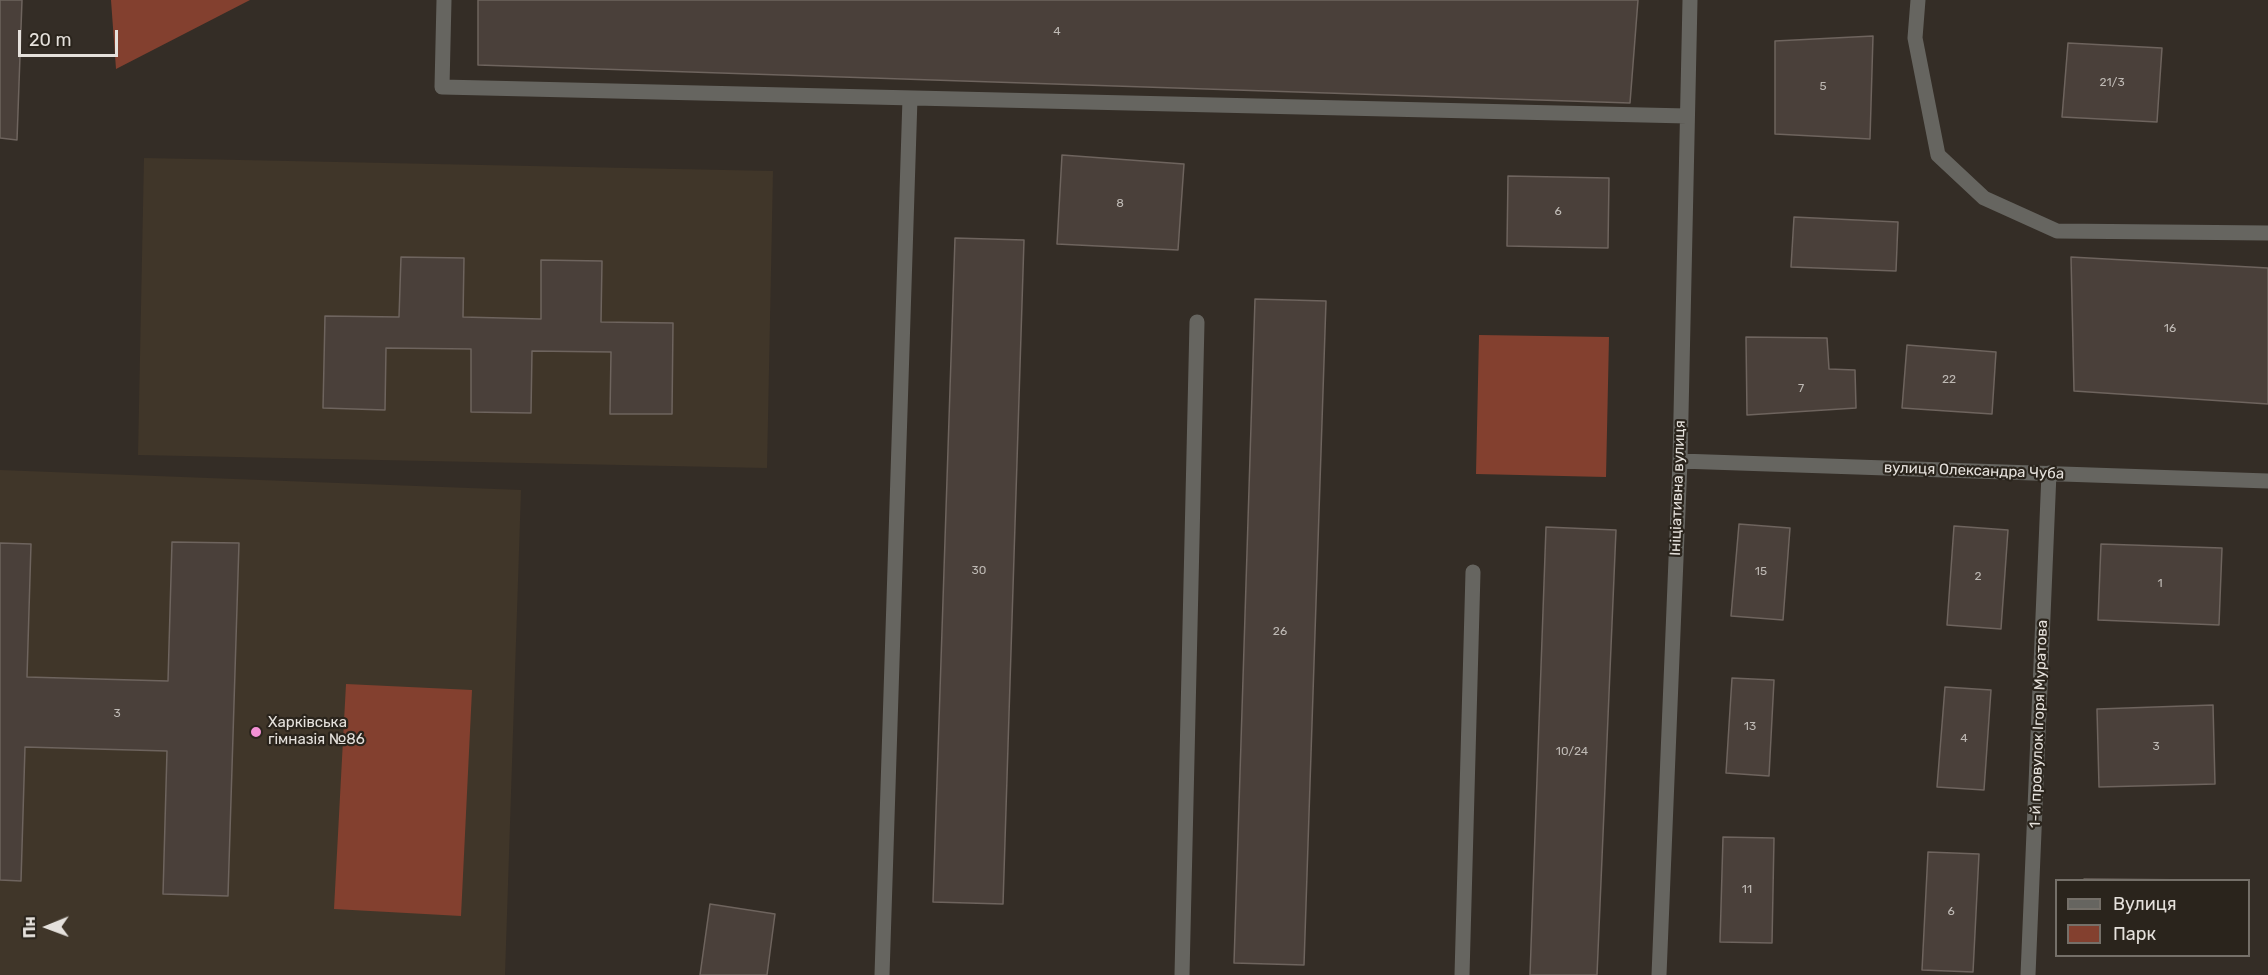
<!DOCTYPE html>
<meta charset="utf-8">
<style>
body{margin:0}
#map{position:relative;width:2268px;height:975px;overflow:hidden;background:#342d26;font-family:Rubik,sans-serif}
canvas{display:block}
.legend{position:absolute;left:2055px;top:879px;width:195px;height:78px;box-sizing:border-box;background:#2a241c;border:2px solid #757069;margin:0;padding:8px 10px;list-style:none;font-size:18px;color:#e5e1dc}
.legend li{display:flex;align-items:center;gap:12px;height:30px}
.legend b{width:30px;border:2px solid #757069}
.north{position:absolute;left:18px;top:897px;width:60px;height:60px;-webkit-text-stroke:4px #2a241c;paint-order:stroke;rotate:269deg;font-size:16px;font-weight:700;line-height:24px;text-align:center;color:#e5e1dc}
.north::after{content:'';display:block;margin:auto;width:21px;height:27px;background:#e5e1dc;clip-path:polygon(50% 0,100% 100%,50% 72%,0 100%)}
.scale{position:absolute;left:18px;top:30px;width:100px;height:27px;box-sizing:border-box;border:3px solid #e5e1dc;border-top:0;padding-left:8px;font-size:18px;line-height:21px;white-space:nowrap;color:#e5e1dc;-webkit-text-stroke:4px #2a241c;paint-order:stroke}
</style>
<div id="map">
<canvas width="2268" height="975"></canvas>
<ul class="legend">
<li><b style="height:8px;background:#666560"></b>Вулиця</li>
<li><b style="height:16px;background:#83402f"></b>Парк</li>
</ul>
<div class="north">Пн</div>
<div class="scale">20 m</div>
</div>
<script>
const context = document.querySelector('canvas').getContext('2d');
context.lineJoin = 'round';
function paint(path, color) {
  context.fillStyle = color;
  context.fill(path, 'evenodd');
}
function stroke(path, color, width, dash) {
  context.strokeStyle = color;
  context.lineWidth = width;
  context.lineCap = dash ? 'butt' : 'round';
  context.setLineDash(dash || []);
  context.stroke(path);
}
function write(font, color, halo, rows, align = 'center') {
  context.font = font + ' Rubik,sans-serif';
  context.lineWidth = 4.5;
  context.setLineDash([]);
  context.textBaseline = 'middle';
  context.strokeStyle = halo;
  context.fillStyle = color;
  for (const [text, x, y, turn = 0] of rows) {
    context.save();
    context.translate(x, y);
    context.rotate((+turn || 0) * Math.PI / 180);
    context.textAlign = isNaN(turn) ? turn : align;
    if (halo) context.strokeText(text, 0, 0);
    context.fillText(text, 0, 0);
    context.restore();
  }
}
paint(new Path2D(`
 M144,158L773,171L767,468L138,455Z
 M0,470L521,490L505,975H0Z`), '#403629');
paint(new Path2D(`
 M111,0H250L116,69Z
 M1479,335L1609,337L1606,477L1476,474Z
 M346,684L472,690L461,916L334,909Z`), '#83402f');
const building = new Path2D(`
 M0,0H22L17,140L0,138Z
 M478,0H1638L1630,103L478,65Z
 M1873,36L1870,139L1775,134V41Z
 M2068,43L2162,48L2157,122L2062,117Z
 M1062,155L1184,164L1178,250L1057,244Z
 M1508,176L1609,178L1608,248L1507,246Z
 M1794,217L1898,222L1896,271L1791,267Z
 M955,238L1024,240L1003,904L933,902Z
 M401,257L464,258L463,317L541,319V260L602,261L601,322L673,323L672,414H610L611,352L532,351L531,413L471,412V349L386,348L385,410L323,408L325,316L399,317Z
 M2071,257L2268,268V404L2074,391Z
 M1255,299L1326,301L1304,965L1234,963Z
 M1746,337L1827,338L1829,369L1855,370L1856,408L1747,415Z
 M1907,345L1996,352L1992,414L1902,408Z
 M1739,524L1790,528L1783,620L1731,616Z
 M1954,526L2008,530L2001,629L1947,625Z
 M1546,527L1616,530L1597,975H1530Z
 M172,542L239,543L228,896L163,894L167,751L25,747L21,881L0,880V543L31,544L27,677L168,681Z
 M2101,544L2222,548L2219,625L2098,620Z
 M1732,678L1774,680L1769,776L1726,773Z
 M1945,687L1991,690L1984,790L1937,787Z
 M2213,705L2215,784L2099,787L2097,709Z
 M1723,837L1774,838L1772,943L1720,942Z
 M1928,852L1979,854L1973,972L1922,970Z
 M2084,879L2201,880H2084Z
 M710,904L775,914L767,975H700Z`);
paint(building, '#4a403a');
stroke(building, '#6e645e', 1.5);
stroke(new Path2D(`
 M444,0L442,87L1687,116
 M1918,0L1915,38L1938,155L1984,198L2057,231L2268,233
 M1680,461L2268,481
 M882,975L910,98
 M1182,975L1197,322
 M1462,975L1473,572
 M1659,975L1680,461L1690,0
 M2028,975L2049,473`), '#666560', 15);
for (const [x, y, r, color] of [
 [256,732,6,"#f391d5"]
]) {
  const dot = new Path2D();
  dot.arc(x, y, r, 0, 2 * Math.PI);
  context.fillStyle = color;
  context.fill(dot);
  stroke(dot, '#2a241c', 2);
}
write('12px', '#beb9b4', null, [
 ["4",1057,32],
 ["21/3",2112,83],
 ["5",1823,87],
 ["8",1120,204],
 ["6",1558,212],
 ["16",2170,329],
 ["22",1949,380],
 ["7",1801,389],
 ["30",979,571],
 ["15",1761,572],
 ["2",1978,577],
 ["1",2160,584],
 ["26",1280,632],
 ["3",117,714],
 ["13",1750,727],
 ["4",1964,739],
 ["3",2156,747],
 ["10/24",1572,752],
 ["11",1747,890],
 ["6",1951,912]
]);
write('15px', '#e5e1dc', '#2a241c', [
 ["вулиця Олександра Чуба",1974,471,2],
 ["Ініціативна вулиця",1678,488,-88],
 ["1-й провулок Ігоря Муратова",2039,724,-88]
]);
write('15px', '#e5e1dc', '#2a241c', [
 ["Харківська",268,723],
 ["гімназія №86",268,740]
], 'left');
</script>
